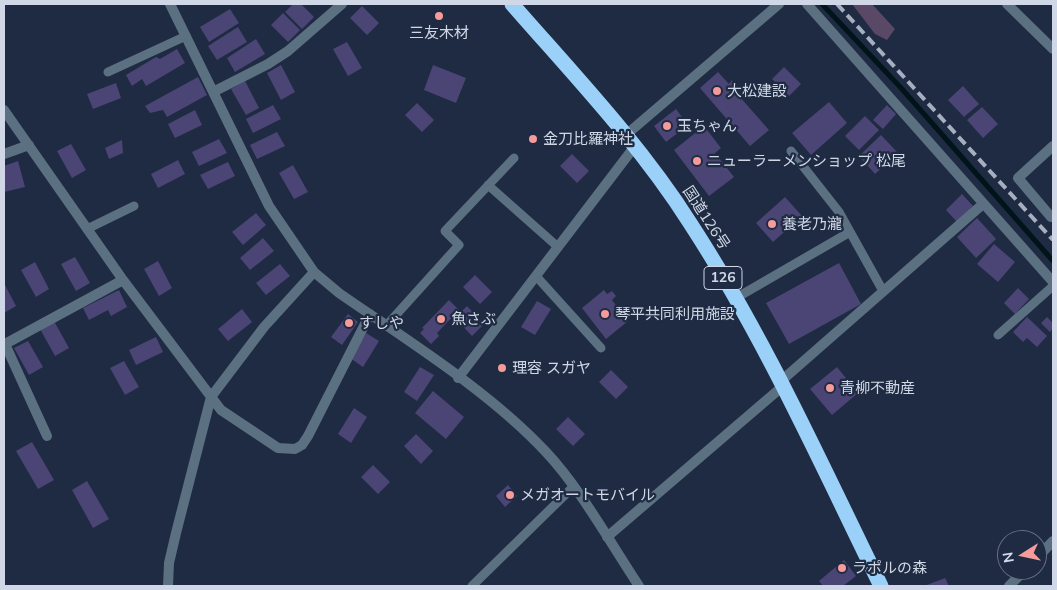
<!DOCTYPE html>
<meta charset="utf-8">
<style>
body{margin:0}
#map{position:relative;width:1057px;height:590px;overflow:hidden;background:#1f2b42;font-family:Mulish,sans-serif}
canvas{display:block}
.frame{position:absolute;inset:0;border:5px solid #d0d8e7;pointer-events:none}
.north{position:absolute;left:997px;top:530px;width:50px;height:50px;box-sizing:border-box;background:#1f2b42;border:1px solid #667084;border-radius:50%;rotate:260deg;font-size:14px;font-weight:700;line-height:20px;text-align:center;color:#d0d8e7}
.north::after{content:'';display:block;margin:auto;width:18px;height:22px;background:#f59b9c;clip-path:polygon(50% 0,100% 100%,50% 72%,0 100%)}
</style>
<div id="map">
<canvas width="1057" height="590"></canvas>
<div class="frame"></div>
<div class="north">N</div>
</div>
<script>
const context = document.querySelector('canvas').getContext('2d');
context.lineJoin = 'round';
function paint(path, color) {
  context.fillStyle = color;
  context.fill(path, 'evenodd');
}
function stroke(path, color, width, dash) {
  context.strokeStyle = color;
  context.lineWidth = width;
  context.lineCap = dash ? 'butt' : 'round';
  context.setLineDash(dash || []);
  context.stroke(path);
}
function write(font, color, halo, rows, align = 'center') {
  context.font = font + ' Mulish,"Noto Sans JP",sans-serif';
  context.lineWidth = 4.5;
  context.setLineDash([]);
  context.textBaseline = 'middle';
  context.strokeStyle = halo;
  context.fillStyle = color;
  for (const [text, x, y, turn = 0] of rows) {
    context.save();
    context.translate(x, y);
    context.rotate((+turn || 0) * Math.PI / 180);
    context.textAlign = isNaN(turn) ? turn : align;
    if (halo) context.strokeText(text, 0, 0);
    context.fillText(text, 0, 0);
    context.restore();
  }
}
paint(new Path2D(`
 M852,4H872L895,29L887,40L875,34Z`), '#594866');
stroke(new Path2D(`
 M822,4L902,89L1053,261`), '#00141a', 5);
paint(new Path2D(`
 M293,4H301L314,17L302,29L285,12Z
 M362,6L379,23L367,35L350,18Z
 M230,9L239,23L209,42L200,27Z
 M283,13L300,30L288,42L271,25Z
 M238,27L247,42L217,60L208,46Z
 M256,39L265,54L235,72L227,58Z
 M347,42L362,68L348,76L333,49Z
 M177,49L185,63L146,86L142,79L132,86L126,75L156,57L160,59Z
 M281,65L295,92L281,100L267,73Z
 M433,65L466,78L456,103L424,90Z
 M784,67L801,84L789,96L772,79Z
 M718,72L729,84L732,80L736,85L732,88L769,130L750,146L700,88Z
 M198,77L207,95L167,117L163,110L150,113L145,106Z
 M245,81L259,108L246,115L231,89Z
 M116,83L121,98L93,109L87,94Z
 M963,86L979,104L964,117L948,100Z
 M829,102L847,123L811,155L792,133Z
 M417,103L434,120L422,132L405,115Z
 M273,105L281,119L253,133L246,119Z
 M887,105L896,114L883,129L873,120Z
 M982,107L998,124L983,138L967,120Z
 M676,109L688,125L666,142L654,126Z
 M195,110L202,125L175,138L168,124Z
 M865,116L879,130L859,150L845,136Z
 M704,126L721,148L715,153L734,177L709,196L674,150Z
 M277,132L285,146L257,159L250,145Z
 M881,135L898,153L875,174L859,156Z
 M219,139L227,153L199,166L192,152Z
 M122,140L123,153L109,159L105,148Z
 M71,144L86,170L72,178L57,151Z
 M572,154L589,171L577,183L560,166Z
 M178,160L185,174L158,188L151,174Z
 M18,161L25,187L4,192V166Z
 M228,162L235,176L208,189L200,175Z
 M293,165L308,192L294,199L279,173Z
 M962,194L973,206L957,222L946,210Z
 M785,197L802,216L773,242L756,223Z
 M256,213L266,225L243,245L232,232Z
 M977,218L996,239L976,258L957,237Z
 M263,238L274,251L250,270L240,258Z
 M994,244L1015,262L998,282L977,264Z
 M75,257L90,283L76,291L61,264Z
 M158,261L172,288L159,296L144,269Z
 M35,262L49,289L36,297L21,270Z
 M839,263L861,304L789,344L766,303Z
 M280,264L290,276L266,295L256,283Z
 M475,275L492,292L480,304L463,287Z
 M4,283L16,306L4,313Z
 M1018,288L1029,299L1015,314L1004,303Z
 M119,290L127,307L111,316L108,310L89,320L83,308Z
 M604,290L607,294L612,291L616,296L612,300L628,321L606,339L582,308Z
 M449,300L459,310L437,333L439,336L431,344L420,333L424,329L422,328Z
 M537,301L551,309L535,335L521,327Z
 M467,306L484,324L472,336L455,318Z
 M242,309L252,322L228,341L218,329Z
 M348,314L358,322L342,345L331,337Z
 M1027,317L1047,336L1037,347L1027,338L1023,342L1013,332Z
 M1047,317L1053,323V328L1050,332L1041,323Z
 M54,321L69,348L55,356L40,329Z
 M366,333L379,341L363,367L350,358Z
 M156,337L163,352L136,365L129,350Z
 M28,341L43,367L29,375L14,348Z
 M124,361L139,387L125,395L110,368Z
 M420,367L434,375L417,401L404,392Z
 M837,367L858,393L832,415L810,389Z
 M611,370L628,387L616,399L599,382Z
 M433,391L464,417L446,439L415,413Z
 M354,408L367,417L351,443L338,434Z
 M568,417L585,434L573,446L556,429Z
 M416,434L433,451L421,464L404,446Z
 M32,442L54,480L38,489L16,451Z
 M373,465L390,482L378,494L361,477Z
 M87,481L109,519L93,528L72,490Z
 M508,485L517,496L505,507L496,496Z
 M844,560L856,576L843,586H823L819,581Z
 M945,578L949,586H924Z`), '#4a4575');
stroke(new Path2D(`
 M108,72L186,36
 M791,151L839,212L883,291
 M488,185L558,247
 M87,229L134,206
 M536,276L601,348
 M736,298L850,232
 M386,326L459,245L445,231L514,158
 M998,335L1053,286
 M472,586L573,487`), '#5b7080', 9);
stroke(new Path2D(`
 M170,4L269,206L314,272L339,293C408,341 489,391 546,452C580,488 611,544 639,586
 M807,4L1053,282
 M1007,4L1053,49
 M215,91L268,64L288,51L342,4
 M4,110L123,280L221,410L278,448L295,449L302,445L308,436L370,314
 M627,134L779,4
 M4,154L29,145
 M1051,217L1018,178L1053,146
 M458,378L635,146
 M781,381L983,204
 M47,436L5,344L123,280
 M607,537L783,386
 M1037,558L1053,541
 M168,586L169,563L176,533L211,397L264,327L314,272
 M1009,586L1025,570`), '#5b7080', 10);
stroke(new Path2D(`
 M512,4C574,75 639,143 690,223C765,338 821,464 881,586`), '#9bd1f8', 15);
stroke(new Path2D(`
 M837,4L1053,240`), '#a6afc0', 4, [10, 5]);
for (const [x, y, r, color] of [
 [439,16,5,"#f59b9c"],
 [717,91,5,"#f59b9c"],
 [667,126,5,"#f59b9c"],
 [533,139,5,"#f59b9c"],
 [697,161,5,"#f59b9c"],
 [772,224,5,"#f59b9c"],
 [605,314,5,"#f59b9c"],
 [441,319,5,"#f59b9c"],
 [349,323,5,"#f59b9c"],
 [502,368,5,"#f59b9c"],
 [830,388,5,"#f59b9c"],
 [510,495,5,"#f59b9c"],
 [842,568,5,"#f59b9c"]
]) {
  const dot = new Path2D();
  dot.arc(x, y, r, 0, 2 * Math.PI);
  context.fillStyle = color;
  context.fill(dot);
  stroke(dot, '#1f2b42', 2);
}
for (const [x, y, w] of [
 [723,278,38]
]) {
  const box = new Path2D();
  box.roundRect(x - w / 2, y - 11.5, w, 23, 4);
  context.fillStyle = '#1f2b42';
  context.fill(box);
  stroke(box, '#d0d8e7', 1);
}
write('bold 14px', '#d0d8e7', null, [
 ["126",723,278]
]);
write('15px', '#d0d8e7', '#1f2b42', [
 ["三友木材",439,33,"center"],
 ["大松建設",727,91],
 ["玉ちゃん",677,126],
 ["金刀比羅神社",543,139],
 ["ニューラーメンショップ 松尾",707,161],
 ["養老乃瀧",782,224],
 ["琴平共同利用施設",615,314],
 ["魚さぶ",451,319],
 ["すしや",359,323],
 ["理容 スガヤ",512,368],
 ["青柳不動産",840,388],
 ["メガオートモバイル",520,495],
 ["ラポルの森",852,568]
], 'left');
write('15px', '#d0d8e7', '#1f2b42', [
 ["国道126号",706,218,57]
]);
</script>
